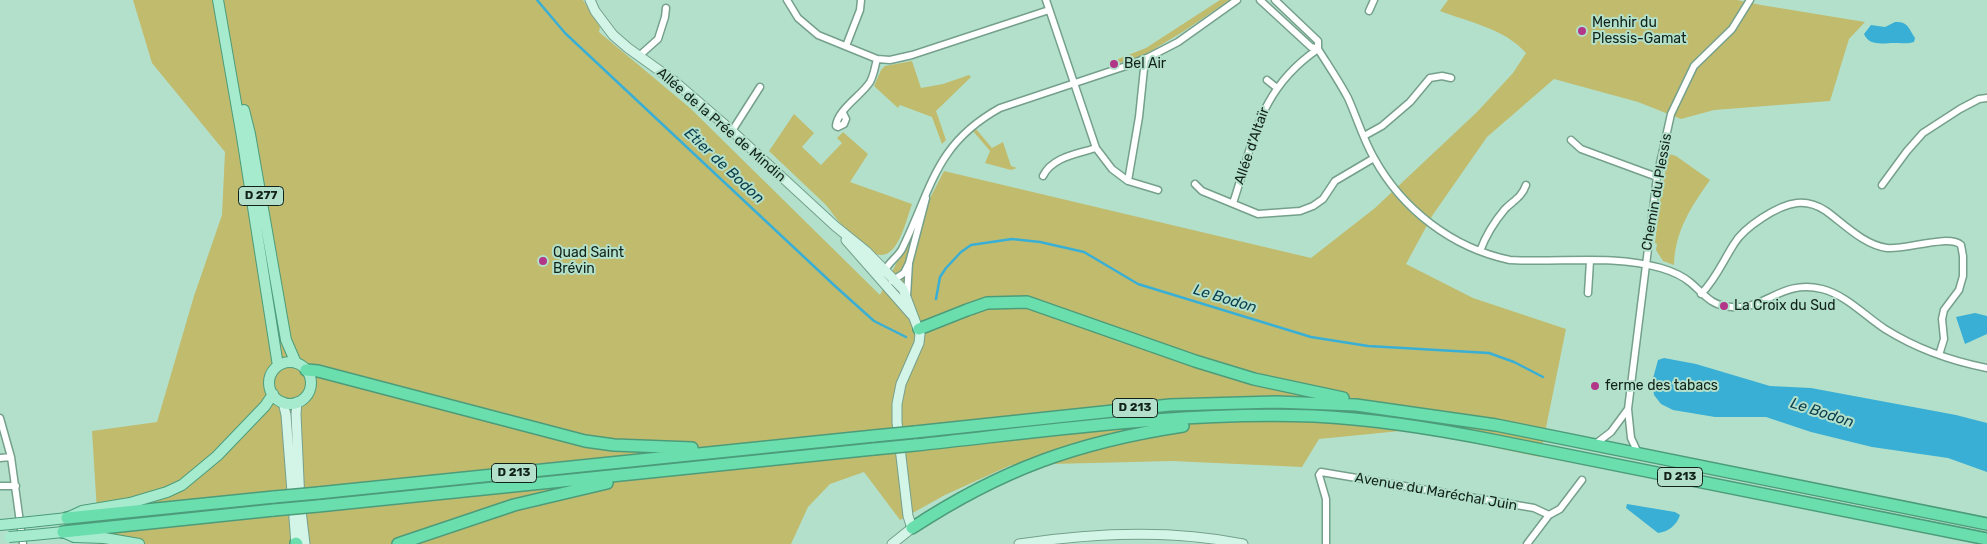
<!DOCTYPE html>
<meta charset="utf-8">
<style>
body{margin:0}
canvas{display:block;background:#b3e0ca}
</style>
<canvas width="1987" height="544"></canvas>
<script>
const context = document.querySelector('canvas').getContext('2d');
context.lineJoin = 'round';
function paint(path, color) {
  context.fillStyle = color;
  context.fill(path, 'evenodd');
}
function stroke(path, color, width, dash) {
  context.strokeStyle = color;
  context.lineWidth = width;
  context.lineCap = dash ? 'butt' : 'round';
  context.setLineDash(dash || []);
  context.stroke(path);
}
function write(font, color, halo, rows, align = 'center') {
  context.font = font + ' Rubik,sans-serif';
  context.lineWidth = 4;
  context.setLineDash([]);
  context.textBaseline = 'middle';
  context.strokeStyle = halo;
  context.fillStyle = color;
  for (const [text, x, y, turn = 0] of rows) {
    context.save();
    context.translate(x, y);
    context.rotate((+turn || 0) * Math.PI / 180);
    context.textAlign = isNaN(turn) ? turn : align;
    if (halo) context.strokeText(text, 0, 0);
    context.fillText(text, 0, 0);
    context.restore();
  }
}
paint(new Path2D(`
 M133,0H583L600,27L599,32L690,108L880,295L944,171L1311,258L1375,208L1477,112L1513,73L1526,53C1505,29 1469,22 1440,11L1448,0H1737L1761,5L1865,22L1849,39L1830,101L1714,110L1681,119L1638,102L1554,79L1487,137L1432,216L1406,264L1473,298L1566,329L1540,457L1410,430L1319,439L1302,467L1172,461L1011,465L945,495L900,520L864,472L830,484L808,507L791,544H99L92,431L157,422L194,296L222,215L225,152L152,63Z
 M1220,0H1230L1184,31L1143,56L1109,66L1108,63L1146,48Z
 M912,61L921,88L943,84L969,75L971,77L936,111L946,140L942,144L932,117L900,105L898,108L874,86L881,70L885,66Z
 M794,114L814,133L802,147L821,165L842,143L837,138L843,132L868,154L850,182L912,204C906,220 897,265 874,253L839,222L826,205L769,151Z
 M976,129L992,148L1003,142L1011,166L1017,168L1011,170L985,163L990,151L973,131Z
 M1669,154L1676,156L1710,180C1691,207 1675,231 1674,265L1663,261L1656,250L1657,244L1655,243L1661,192Z`), '#c1bb6e');
paint(new Path2D(`
 M1895,22C1908,21 1909,29 1915,38L1914,42C1908,44 1904,43 1898,43C1886,42 1870,48 1864,34L1871,25L1885,27Z
 M1975,313L1987,316V334L1965,344L1956,317Z
 M1664,358L1696,364L1770,386L1811,388L1956,415L1987,423V472L1948,458L1872,447L1811,432L1766,417H1715L1673,410L1661,404L1654,395L1652,382L1658,360Z
 M1627,504L1675,512L1680,515C1677,525 1668,532 1658,533L1626,508Z`), '#3aafd5');
stroke(new Path2D(`
 M537,0L565,33L835,286L874,321L906,337
 M936,299L940,277L946,268L961,252L971,245L1012,239L1040,242L1084,252L1138,284L1311,337L1368,346L1489,353L1514,362L1543,377`), '#3aafd5', 2.5);
const street = new Path2D(`
 M787,0L798,18L818,35L877,59L890,60L912,55L1049,10
 M1046,0L1096,148L1112,169L1128,181L1158,190
 M1260,0L1311,47L1318,49
 M1275,0L1318,41V49C1328,65 1339,81 1348,98C1357,118 1363,139 1374,158C1402,209 1452,248 1510,260C1560,263 1612,254 1661,268C1671,271 1683,276 1691,283C1705,295 1711,306 1732,307C1766,310 1781,279 1822,289C1846,295 1865,316 1885,329C1917,349 1951,361 1987,368
 M1369,11L1374,0
 M846,46L860,10L861,0
 M639,56L658,39L665,17L666,8
 M1267,80L1277,88
 M843,113L846,119L844,124L838,127L836,126C837,110 862,95 870,82C874,75 875,66 877,59
 M732,131L760,87
 M1364,136L1382,126L1410,102L1430,78L1442,76L1451,78
 M1571,140L1581,149L1657,177
 M1043,176C1052,157 1077,154 1096,148
 M1128,181L1139,117L1145,59
 M1195,184L1202,191L1258,214L1300,211L1313,206L1323,199L1335,181L1374,158
 M1882,185L1907,151L1923,133L1960,109L1979,99L1987,98
 M1233,203C1254,141 1258,90 1318,49
 M1480,251C1486,235 1494,222 1505,209C1513,201 1522,197 1526,185
 M884,273C886,264 898,257 902,249C932,188 935,144 1000,108L1126,66L1149,57L1178,42L1237,0
 M892,281L904,273L909,263
 M1588,293L1590,261
 M1701,294C1716,279 1723,261 1734,244C1744,227 1778,205 1797,203C1807,202 1817,205 1826,211C1844,224 1864,245 1887,248C1905,250 1949,234 1961,245L1963,256V276L1959,290L1944,310L1942,319L1944,339L1939,355
 M907,296L909,263L926,198
 M0,418L11,457L23,544
 M1594,445L1611,432L1628,409
 M1638,453L1631,438L1628,409L1657,177L1671,114L1694,66L1732,29L1750,0
 M0,458L11,457
 M0,486H16
 M1326,544V499L1319,475L1321,472L1534,508L1549,515
 M1527,544L1549,515L1560,509L1582,480`);
const secondary = new Path2D(`
 M590,0L595,11L613,35L628,48L674,81L732,131L835,226L866,251L903,289L920,334L919,343L901,384L897,404V422L908,516L912,528L892,544
 M846,240L912,315
 M283,402L286,415L296,544
 M297,402L296,414L300,502L305,544
 M1019,544C1092,533 1169,529 1243,544`);
const primary = new Path2D(`
 M218,0L242,137L278,366
 M244,110L250,134L286,340L296,363
 M269 383a21 21 0 1 1 42 0a21 21 0 1 1-42 0Z
 M30,522L67,518L82,511L130,503L167,492L182,485L217,456L265,406L273,394
 M0,525L11,524
 M33,535L63,532L74,537L104,538L139,544`);
const highway = new Path2D(`
 M919,329L967,310L987,303L1027,302L1195,361L1254,379L1343,398
 M306,370L318,371L585,441L614,445L692,448
 M915,432L1170,405L1276,402L1356,405L1496,425L1987,524
 M915,445C1047,431 1181,411 1314,416C1376,419 1437,429 1497,441L1987,539
 M318,493L874,436
 M318,506L874,449
 M67,518L274,497
 M912,528C1002,469 1078,442 1183,426
 M63,532L274,510
 M296,543L297,544
 M398,544L514,505L607,483`);
stroke(street, '#75a08c', 9);
stroke(secondary, '#75a08c', 11);
stroke(primary, '#4c9c7a', 12);
stroke(highway, '#4c9c7a', 14);
stroke(street, '#fff', 6);
stroke(secondary, '#d3f5e7', 9);
stroke(primary, '#a6ebce', 10);
stroke(highway, '#6bdeae', 11);
const primaryBridge = new Path2D(`
 M11,524L30,522
 M9,537L33,535`);
const highwayBridge = new Path2D(`
 M874,436L915,432
 M874,449L915,445
 M274,497L318,493
 M274,510L318,506`);
stroke(primaryBridge, '#4c9c7a', 12, []);
stroke(highwayBridge, '#4c9c7a', 14, []);
stroke(primaryBridge, '#a6ebce', 10);
stroke(highwayBridge, '#6bdeae', 11);
for (const [x, y, r, color] of [
 [1582,31,5,"#b23789"],
 [1114,64,5,"#b23789"],
 [543,261,5,"#b23789"],
 [1724,306,5,"#b23789"],
 [1595,386,5,"#b23789"]
]) {
  const dot = new Path2D();
  dot.arc(x, y, r, 0, 2 * Math.PI);
  context.fillStyle = color;
  context.fill(dot);
  stroke(dot, '#b3e0ca', 2);
}
for (const [x, y, w] of [
 [261,196,45],
 [1135,408,45],
 [514,473,45],
 [1680,477,45]
]) {
  const box = new Path2D();
  box.roundRect(x - w / 2, y - 9.5, w, 19, 4);
  context.fillStyle = '#b3e0ca';
  context.fill(box);
  stroke(box, '#11221a', 1);
}
write('bold 12px', '#11221a', null, [
 ["D 277",261,196],
 ["D 213",1135,408],
 ["D 213",514,473],
 ["D 213",1680,477]
]);
write('14px', '#11221a', '#b3e0ca', [
 ["Menhir du",1592,23],
 ["Plessis-Gamat",1592,39],
 ["Bel Air",1124,64],
 ["Quad Saint",553,253],
 ["Brévin",553,269],
 ["La Croix du Sud",1734,306],
 ["ferme des tabacs",1605,386]
], 'left');
write('14px', '#11221a', '#b3e0ca', [
 ["Allée de la Prée de Mindin",721,125,41],
 ["Allée d'Altaïr",1252,146,-71],
 ["Chemin du Plessis",1657,192,-80],
 ["Avenue du Maréchal Juin",1436,492,10]
]);
write('italic 15px', '#0a3d4d', '#b3e0ca', [
 ["Étier de Bodon",724,166,43],
 ["Le Bodon",1225,299,17],
 ["Le Bodon",1822,413,18]
]);
</script>
